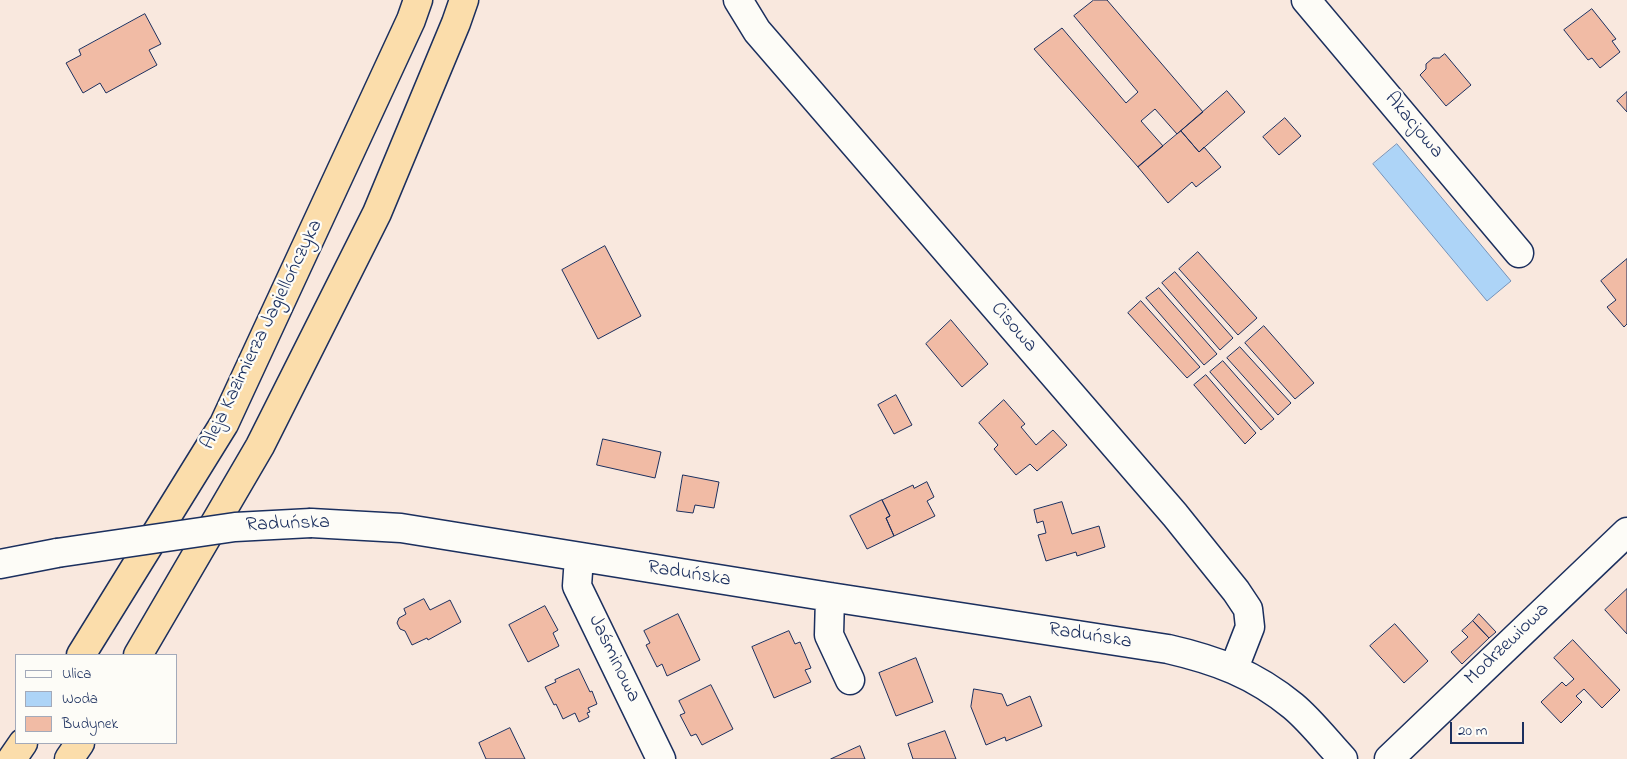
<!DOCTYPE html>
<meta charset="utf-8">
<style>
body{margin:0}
#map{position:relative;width:1627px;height:759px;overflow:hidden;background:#f9e8de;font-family:"Indie Flower",sans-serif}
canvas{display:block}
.legend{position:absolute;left:15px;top:654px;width:162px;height:90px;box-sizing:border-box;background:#fdfcf7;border:1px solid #a3aaba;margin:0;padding:6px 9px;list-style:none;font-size:15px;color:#1b2f5e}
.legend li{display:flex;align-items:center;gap:10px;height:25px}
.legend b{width:25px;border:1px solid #a3aaba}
.scale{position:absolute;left:1450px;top:722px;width:74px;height:22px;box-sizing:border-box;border:2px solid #1b2f5e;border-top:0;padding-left:6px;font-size:15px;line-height:18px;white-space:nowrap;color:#1b2f5e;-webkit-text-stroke:4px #fdfcf7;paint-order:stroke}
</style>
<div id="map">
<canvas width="1627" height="759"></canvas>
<ul class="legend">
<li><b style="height:6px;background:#fdfcf7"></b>Ulica</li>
<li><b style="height:14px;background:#add4f7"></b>Woda</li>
<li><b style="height:14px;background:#f1bba5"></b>Budynek</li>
</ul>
<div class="scale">20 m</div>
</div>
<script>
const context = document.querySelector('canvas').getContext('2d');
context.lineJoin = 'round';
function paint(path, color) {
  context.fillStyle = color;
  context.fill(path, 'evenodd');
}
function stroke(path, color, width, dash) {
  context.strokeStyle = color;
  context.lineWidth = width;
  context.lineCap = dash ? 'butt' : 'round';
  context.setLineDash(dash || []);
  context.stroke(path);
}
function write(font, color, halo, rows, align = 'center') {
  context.font = font + ' "Indie Flower",sans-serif';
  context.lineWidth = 4.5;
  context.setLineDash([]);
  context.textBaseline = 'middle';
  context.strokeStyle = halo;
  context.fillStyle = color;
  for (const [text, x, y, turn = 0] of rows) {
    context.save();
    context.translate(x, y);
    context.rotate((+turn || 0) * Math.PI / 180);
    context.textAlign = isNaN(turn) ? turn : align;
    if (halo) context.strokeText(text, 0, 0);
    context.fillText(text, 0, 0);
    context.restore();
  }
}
const water = new Path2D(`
 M1397,144L1511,281L1487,301L1373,164Z`);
paint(water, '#add4f7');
stroke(water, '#7392ba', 1);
const building = new Path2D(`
 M1094,0H1107L1203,112L1177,134L1155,109L1141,121L1163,146L1138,167L1034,49L1062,28L1126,103L1138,92L1074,16Z
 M1592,9L1616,39L1612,41L1620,52L1600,68L1592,58L1588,60L1564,30Z
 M145,14L161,44L149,50L157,65L106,93L100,83L83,93L66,63L81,55L79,50Z
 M1445,54L1471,85L1446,106L1420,75L1426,69V64L1433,58H1439Z
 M1227,91L1245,112L1199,152L1181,131Z
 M1627,92V112L1617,101Z
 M1285,118L1301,136L1279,155L1263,137Z
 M1181,131L1199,152L1204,147L1221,167L1196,187L1192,182L1168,203L1138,167Z
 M605,246L641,316L598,339L562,270Z
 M1198,252L1257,318L1238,335L1179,269Z
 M1627,259V324L1624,327L1607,307L1616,300L1601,281Z
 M1175,272L1233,338L1220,350L1162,283Z
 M1159,288L1217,354L1204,365L1146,298Z
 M1141,301L1200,367L1187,378L1128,313Z
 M951,320L988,364L962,387L926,344Z
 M1264,326L1314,383L1295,399L1245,343Z
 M1240,347L1291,403L1278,415L1227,358Z
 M1223,361L1274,419L1261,430L1210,372Z
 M1206,375L1256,433L1245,444L1194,385Z
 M896,395L912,425L894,434L878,405Z
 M1004,400L1025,424L1021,427L1036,445L1053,430L1067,445L1037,471L1030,464L1016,475L994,449L998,445L979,423Z
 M603,439L661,452L655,478L597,465Z
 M683,475L719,482L714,508L695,505L693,513L677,511Z
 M927,482L934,497L927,501L935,516L894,536L886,518L890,516L882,500L913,485L914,488Z
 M882,500L890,516L886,518L894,536L867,549L850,516Z
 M1062,502L1072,534L1099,526L1105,547L1077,556L1076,552L1046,561L1038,535L1046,533L1043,521L1037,523L1034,510Z
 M1627,589V634L1605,610Z
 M424,599L430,610L450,600L461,622L428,640L427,638L412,645L405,631L400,629L397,623L399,618L406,614L404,609Z
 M545,606L558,630L553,633L559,646L528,662L509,625Z
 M678,614L700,660L667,676L662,664L657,667L646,645L650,643L644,631Z
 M1479,614L1496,632L1489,638L1473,621Z
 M1473,621L1489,638L1462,664L1451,652L1468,637L1462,631Z
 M1395,624L1428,661L1404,683L1370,646Z
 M789,631L795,644L800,642L811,668L805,670L811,682L774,698L752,647Z
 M1573,640L1620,690L1602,708L1584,689L1576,696L1582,702L1561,723L1541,702L1562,682L1566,686L1574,679L1554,658Z
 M916,658L933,702L896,716L879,673Z
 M579,669L590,692L592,691L597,704L588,708L590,712L587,713L589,717L579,722L575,713L563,719L556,704L554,705L545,687L556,682L555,680Z
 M711,685L733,729L702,745L696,734L691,736L680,715L685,713L679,701Z
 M974,689L1002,694L1007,706L1030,696L1042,726L1006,741L1005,737L986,745L971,707Z
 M510,728L525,759H486L479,743Z
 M945,731L956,759H913L908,744Z
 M860,746L865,759H831Z`);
paint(building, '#f1bba5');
stroke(building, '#1b2f5e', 1);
const minor = new Path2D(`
 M738,0L757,31L1175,515L1236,591L1248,609L1250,627L1234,668
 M1306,0L1519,253
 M311,523L401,528L830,597L1168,649C1216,660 1254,674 1293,706C1311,721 1327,742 1343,759
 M579,557L577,586L661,759
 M0,564L57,553
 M830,597L829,635L850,680
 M1389,759L1627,532`);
const highway = new Path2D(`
 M81,655L224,424L411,20L418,0
 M138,655L260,446L377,213L456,23L464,0
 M12,759L23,743
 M69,759L80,743`);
stroke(minor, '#1b2f5e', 31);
stroke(highway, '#1b2f5e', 31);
stroke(minor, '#fdfcf7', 28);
stroke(highway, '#fbddab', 28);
const minorBridge = new Path2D(`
 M57,553L235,527L311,523`);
stroke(minorBridge, '#1b2f5e', 31, []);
stroke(minorBridge, '#fdfcf7', 28);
write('20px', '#1b2f5e', '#fdfcf7', [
 ["Akacjowa",1413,126,50],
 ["Cisowa",1013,328,49],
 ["Aleja Kazimierza Jagiellończyka",263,335,-64],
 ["Raduńska",288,525,-2],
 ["Raduńska",689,575,9],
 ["Raduńska",1090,637,9],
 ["Modrzewiowa",1508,645,-44],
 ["Jaśminowa",613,659,64]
]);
</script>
